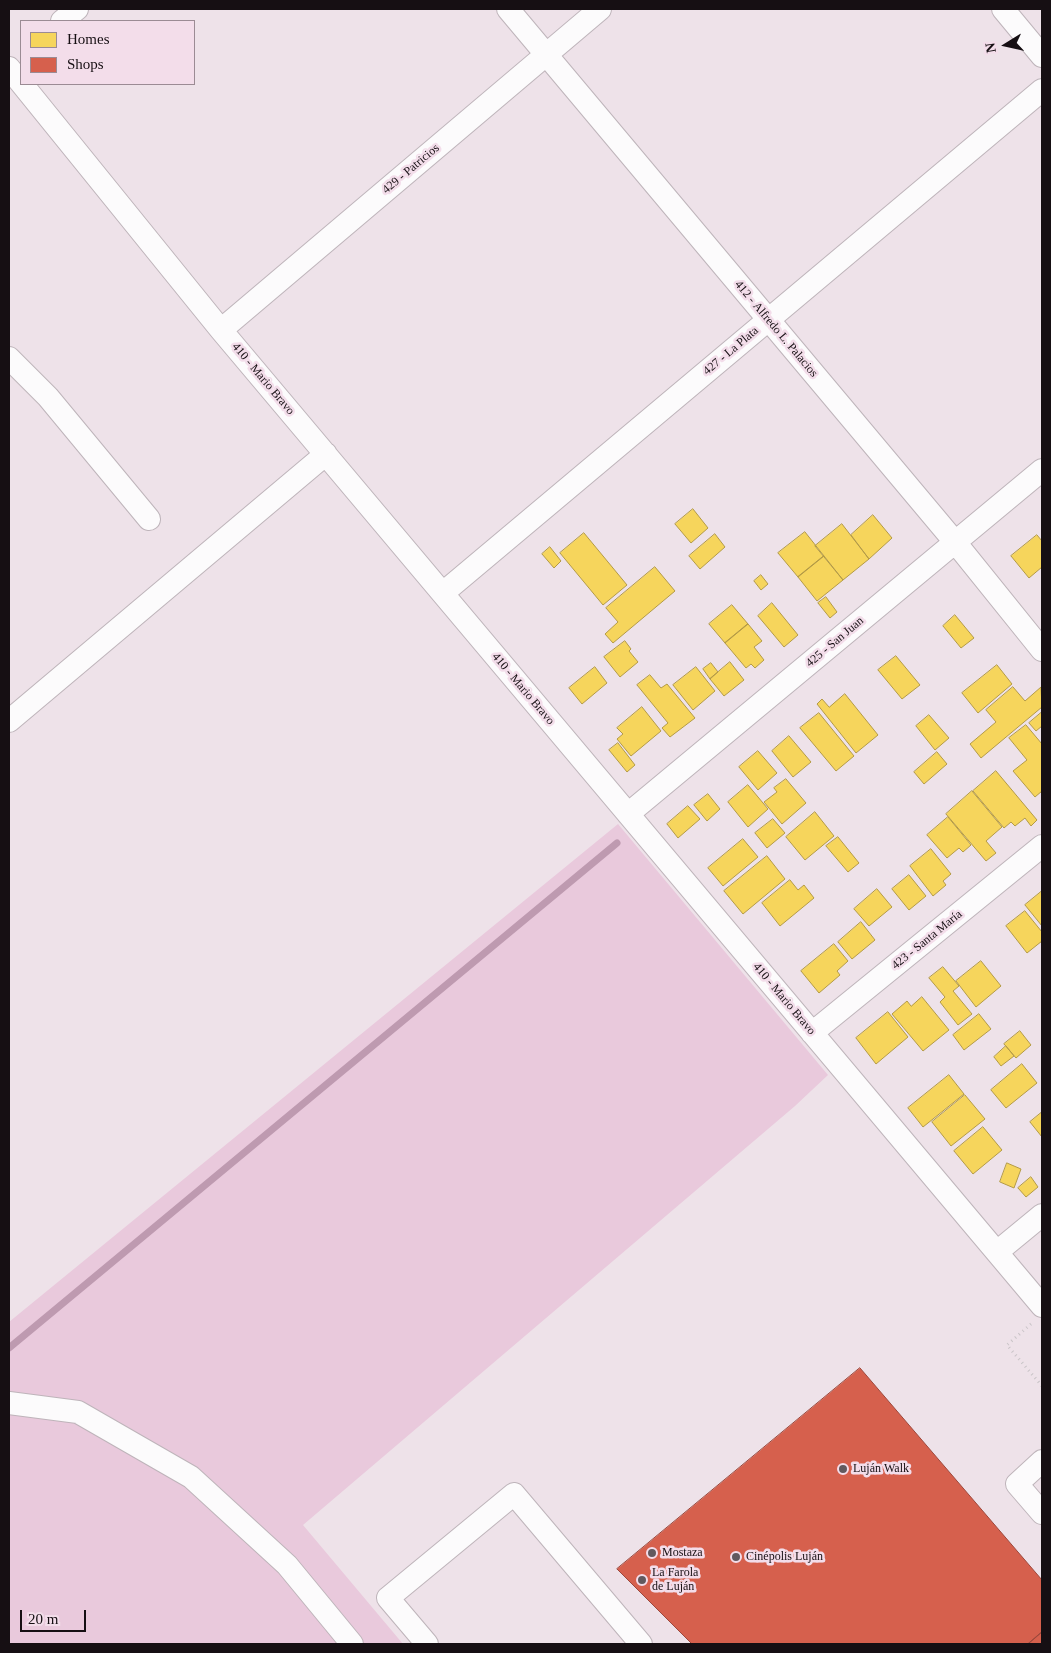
<!DOCTYPE html>
<meta charset="utf-8">
<style>
body{margin:0}
#map{position:relative;width:1051px;height:1653px;overflow:hidden;background:#eee2e9;font-family:"Times New Roman",serif}
canvas{display:block}
.frame{position:absolute;inset:0;border:10px solid #160f13;pointer-events:none}
.legend{position:absolute;left:20px;top:20px;width:175px;height:65px;box-sizing:border-box;background:#f3ddea;border:1px solid #9b8b94;margin:0;padding:6px 9px;list-style:none;font-size:15px;color:#160f13}
.legend li{display:flex;align-items:center;gap:10px;height:25px}
.legend b{width:25px;border:1px solid #9b8b94}
.north{position:absolute;left:981px;top:20px;width:50px;height:50px;-webkit-text-stroke:4px #f3ddea;paint-order:stroke;rotate:260deg;font-size:14px;font-weight:700;line-height:20px;text-align:center;color:#160f13}
.north::after{content:'';display:block;margin:auto;width:18px;height:22px;background:#160f13;clip-path:polygon(50% 0,100% 100%,50% 72%,0 100%)}
.scale{position:absolute;left:20px;top:1610px;width:66px;height:22px;box-sizing:border-box;border:2px solid #160f13;border-top:0;padding-left:6px;font-size:15px;line-height:18px;white-space:nowrap;color:#160f13;-webkit-text-stroke:4px #f3ddea;paint-order:stroke}
</style>
<div id="map">
<canvas width="1051" height="1653"></canvas>
<div class="frame"></div>
<ul class="legend">
<li><b style="height:14px;background:#f6d55c"></b>Homes</li>
<li><b style="height:14px;background:#d6604d"></b>Shops</li>
</ul>
<div class="north">N</div>
<div class="scale">20 m</div>
</div>
<script>
const context = document.querySelector('canvas').getContext('2d');
context.lineJoin = 'round';
function paint(path, color) {
  context.fillStyle = color;
  context.fill(path, 'evenodd');
}
function stroke(path, color, width, dash) {
  context.strokeStyle = color;
  context.lineWidth = width;
  context.lineCap = dash ? 'butt' : 'round';
  context.setLineDash(dash || []);
  context.stroke(path);
}
function write(font, color, halo, rows, align = 'center') {
  context.font = font + ' "Times New Roman",serif';
  context.lineWidth = 5;
  context.setLineDash([]);
  context.textBaseline = 'middle';
  context.strokeStyle = halo;
  context.fillStyle = color;
  for (const [text, x, y, turn = 0] of rows) {
    context.save();
    context.translate(x, y);
    context.rotate((+turn || 0) * Math.PI / 180);
    context.textAlign = isNaN(turn) ? turn : align;
    if (halo) context.strokeText(text, 0, 0);
    context.fillText(text, 0, 0);
    context.restore();
  }
}
paint(new Path2D(`
 M618,824L828,1075L795,1106L303,1525L403,1644H9V1322Z`), '#e9c9dc');
const homes = new Path2D(`
 M693,509L708,528L691,543L675,524Z
 M873,515L892,538L869,559L851,535Z
 M842,524L869,559L843,580L815,546Z
 M805,532L824,556L798,577L778,553Z
 M584,533L627,585L603,605L560,553Z
 M715,534L725,547L700,569L689,556Z
 M1037,535L1042,541V567L1029,578L1011,556Z
 M550,547L561,561L554,568L542,554Z
 M824,556L843,580L817,601L798,577Z
 M655,567L675,591L613,643L605,634L618,622L606,608Z
 M761,575L768,584L761,590L754,581Z
 M826,597L837,612L830,618L818,603Z
 M772,603L798,635L784,647L758,616Z
 M732,605L748,624L725,643L709,624Z
 M955,615L974,638L961,648L943,626Z
 M748,624L762,641L754,647L764,660L755,668L751,664L746,668L725,643Z
 M625,641L631,649L629,651L638,662L620,677L604,657Z
 M896,656L920,685L902,699L878,670Z
 M730,662L744,680L724,696L710,679Z
 M711,663L718,672L710,679L703,669Z
 M997,665L1012,684L978,713L962,693Z
 M595,667L607,683L582,704L569,688Z
 M696,667L715,691L693,710L673,685Z
 M650,675L661,688L667,684L695,718L670,737L662,728L668,723L637,685Z
 M1013,687L1025,701L1041,687L1042,707L981,758L970,744L996,722L986,710Z
 M845,694L878,735L856,753L817,704L822,699L829,707Z
 M642,707L661,731L631,756L617,739L623,734L617,728Z
 M1042,712V726L1036,731L1029,723Z
 M819,713L854,756L836,771L800,728Z
 M929,715L949,738L935,750L916,726Z
 M1026,725L1042,744V791L1035,797L1013,771L1027,760L1009,738Z
 M789,736L811,762L793,777L772,751Z
 M618,743L635,765L627,772L609,750Z
 M758,751L777,773L758,790L739,767Z
 M937,752L947,764L924,784L914,772Z
 M996,771L1037,820L1031,826L1025,818L1015,826L1011,822L1004,828L973,791Z
 M786,779L806,803L782,824L764,802L777,792L774,788Z
 M748,785L768,809L748,827L728,802Z
 M972,791L1002,827L986,841L996,853L986,861L946,814Z
 M708,794L720,809L707,821L694,805Z
 M688,806L700,819L678,838L667,824Z
 M815,812L834,836L805,860L786,837Z
 M948,817L971,845L963,852L959,848L947,858L927,835Z
 M773,819L785,833L767,848L755,833Z
 M838,837L859,863L848,872L826,846Z
 M743,839L758,857L723,886L708,868Z
 M931,849L951,874L943,881L946,885L933,896L910,866Z
 M767,856L785,879L743,914L724,891Z
 M909,875L926,896L909,910L892,889Z
 M790,880L798,890L804,885L814,898L780,926L762,903Z
 M877,889L892,907L869,926L854,909Z
 M1042,891V926L1025,905Z
 M1025,911L1042,932V941L1027,953L1006,926Z
 M861,922L875,940L852,959L838,942Z
 M834,944L848,961L837,971L840,975L819,993L801,971Z
 M981,961L1001,986L976,1007L956,981Z
 M943,967L959,986L953,991L972,1014L958,1025L940,1002L945,997L929,978Z
 M922,997L949,1030L923,1051L892,1014L907,1001L911,1006Z
 M888,1012L908,1037L876,1064L856,1038Z
 M979,1014L991,1029L964,1050L953,1035Z
 M1020,1031L1031,1045L1016,1058L1004,1044Z
 M1006,1046L1014,1056L1001,1066L994,1057Z
 M1022,1064L1037,1083L1006,1108L991,1090Z
 M949,1075L964,1094L923,1127L908,1108Z
 M965,1095L985,1119L951,1146L932,1122Z
 M1041,1113L1042,1115V1137L1030,1122Z
 M983,1127L1002,1150L973,1174L954,1151Z
 M1007,1163L1021,1169L1014,1188L1000,1182Z
 M1031,1177L1038,1187L1026,1197L1018,1188Z`);
paint(homes, '#f6d55c');
stroke(homes, '#b39a46', 1);
const shops = new Path2D(`
 M860,1368L1042,1580V1632L1028,1644H692L617,1569Z
 M1042,1632V1644H1028Z`);
paint(shops, '#d6604d');
stroke(shops, '#9c483c', 1);
stroke(new Path2D(`
 M9,1348L617,843`), '#be9ab0', 7);
const minor = new Path2D(`
 M508,9L955,542L1042,650
 M1003,9L1042,56
 M62,21L77,9
 M9,68L221,330L1042,1306
 M221,330L600,9
 M9,358L48,397L149,519
 M443,593L1042,90
 M9,721L326,454
 M628,814L1042,470
 M812,1033L1042,846
 M997,1252L1042,1215
 M9,1403L78,1412L191,1477L287,1565L352,1644
 M1042,1461L1017,1484L1042,1513
 M427,1644L388,1598L514,1494L641,1644`);
stroke(minor, '#beb4ba', 24);
stroke(new Path2D(`
 M1031,1324L1007,1345L1042,1386`), '#c9c4c7', 3, [1, 4]);
stroke(minor, '#fcfbfc', 22);
for (const [x, y, r, color] of [
 [843,1469,5,"#62595e"],
 [652,1553,5,"#62595e"],
 [736,1557,5,"#62595e"],
 [642,1580,5,"#62595e"]
]) {
  const dot = new Path2D();
  dot.arc(x, y, r, 0, 2 * Math.PI);
  context.fillStyle = color;
  context.fill(dot);
  stroke(dot, '#f3ddea', 2);
}
write('12px', '#160f13', '#f3ddea', [
 ["429 - Patricios",411,169,-40],
 ["412 - Alfredo L. Palacios",776,329,50],
 ["427 - La Plata",731,351,-40],
 ["410 - Mario Bravo",263,379,50],
 ["425 - San Juan",835,642,-40],
 ["410 - Mario Bravo",523,689,50],
 ["423 - Santa María",927,940,-39],
 ["410 - Mario Bravo",784,999,50]
]);
write('12px', '#160f13', '#f3ddea', [
 ["Luján Walk",853,1469],
 ["Mostaza",662,1553],
 ["Cinépolis Luján",746,1557],
 ["La Farola",652,1573],
 ["de Luján",652,1587]
], 'left');
</script>
